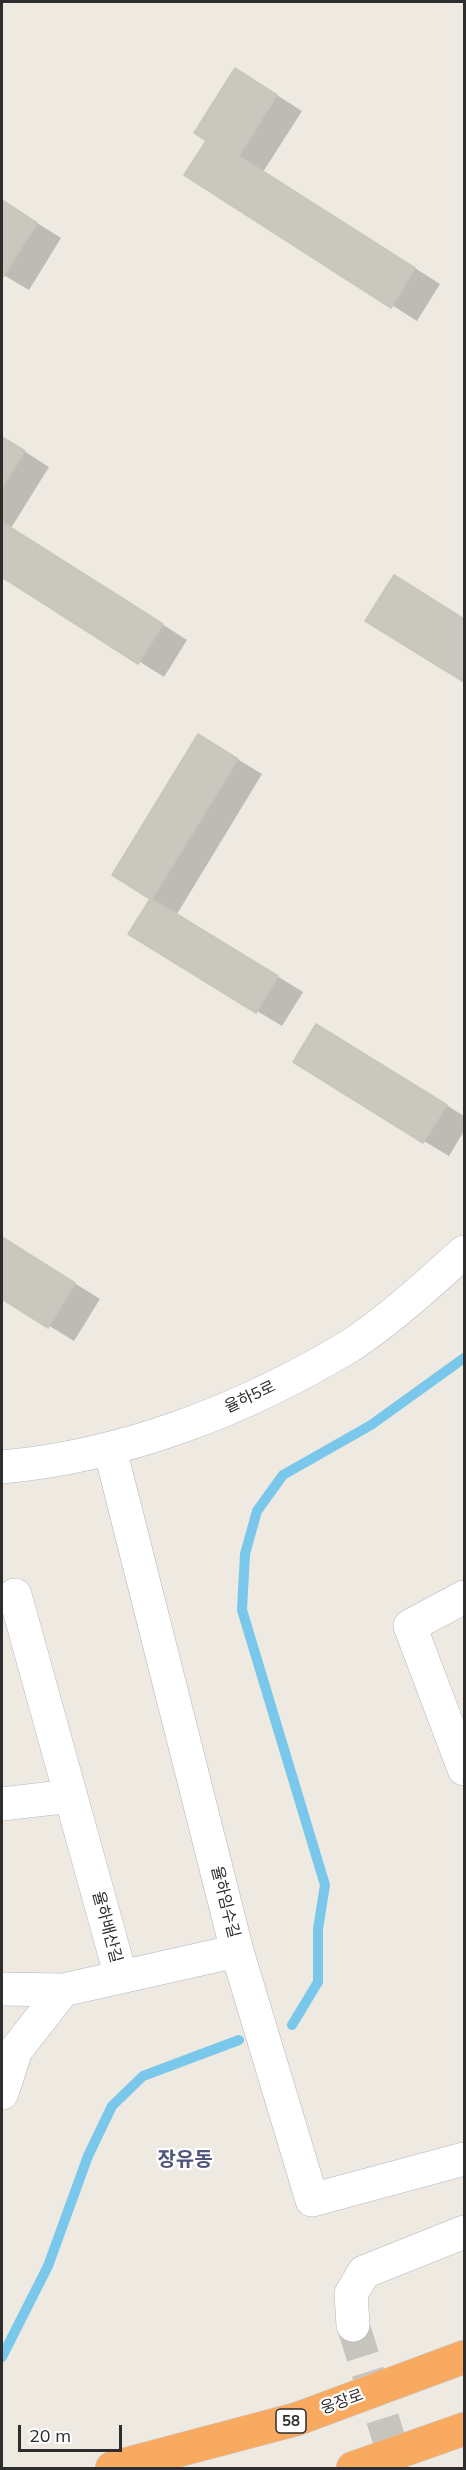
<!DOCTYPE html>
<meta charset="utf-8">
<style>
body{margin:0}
#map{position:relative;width:466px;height:2470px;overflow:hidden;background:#eee9e1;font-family:Mulish,sans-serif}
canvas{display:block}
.frame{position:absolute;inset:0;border:3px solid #2d2d2d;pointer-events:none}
.scale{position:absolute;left:18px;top:2425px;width:104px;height:27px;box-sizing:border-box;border:3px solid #2d2d2d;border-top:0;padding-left:8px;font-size:18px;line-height:21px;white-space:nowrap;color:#2d2d2d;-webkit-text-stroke:4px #fff;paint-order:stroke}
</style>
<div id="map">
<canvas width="466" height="2470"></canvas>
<div class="frame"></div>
<div class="scale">20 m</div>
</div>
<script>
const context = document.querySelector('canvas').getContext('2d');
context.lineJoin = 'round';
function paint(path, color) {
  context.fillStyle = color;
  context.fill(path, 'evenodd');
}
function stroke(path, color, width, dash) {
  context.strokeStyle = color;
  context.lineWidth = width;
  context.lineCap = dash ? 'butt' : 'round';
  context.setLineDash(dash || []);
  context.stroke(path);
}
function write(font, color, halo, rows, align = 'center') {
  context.font = font + ' Mulish,"Noto Sans KR",sans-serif';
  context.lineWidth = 4.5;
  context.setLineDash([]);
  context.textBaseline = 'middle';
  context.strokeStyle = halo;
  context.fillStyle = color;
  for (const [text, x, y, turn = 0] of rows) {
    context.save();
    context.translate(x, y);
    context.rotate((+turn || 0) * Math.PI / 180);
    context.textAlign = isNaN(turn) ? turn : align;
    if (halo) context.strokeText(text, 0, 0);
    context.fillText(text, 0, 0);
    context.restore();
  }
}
paint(new Path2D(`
 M261,85L302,111L263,172L440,284L417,321L186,175Z
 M2,201L61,238L29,290L2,274Z
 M2,437L49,467L11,528L187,640L164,677L2,575Z
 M419,592L464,620V681L367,621Z
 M224,751L262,774L177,914L303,992L282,1026L130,934L152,898Z
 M342,1041L464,1116V1131L449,1156L424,1141Z
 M2,1238L100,1299L74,1341L2,1297Z`), '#0003');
stroke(new Path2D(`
 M292,2025L318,1982V1929L325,1885L242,1610L245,1554L257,1511L283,1475L371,1425L464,1358
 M2,2357L48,2266L88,2156L112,2106L143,2076L239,2040`), '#79c8eb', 10);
const building = new Path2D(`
 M235,68L277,95L239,156L415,268L391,308L184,175L206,141L194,133Z
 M2,200L37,223L3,277L2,275Z
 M2,437L25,451L2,488Z
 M2,522L163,624L138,664L2,577Z
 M394,575L464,619V682L365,621Z
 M198,734L238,759L152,899L278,976L256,1013L128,934L150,899L112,875Z
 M316,1024L447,1105L423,1143L293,1062Z
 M2,1237L75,1283L48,1328L2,1299Z`);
paint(building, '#cac7bf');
stroke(building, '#cac5ba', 1.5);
stroke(new Path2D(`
 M353,2325L398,2468`), '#c7c3bd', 33, [33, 16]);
const minor = new Path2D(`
 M110,1449L237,1951L312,2200L464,2159
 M2,1467C124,1456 243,1410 348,1347C386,1323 431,1282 464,1252
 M15,1595L121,1977
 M464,1597L410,1626L464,1769
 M2,1804L71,1796
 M2,1989L63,1990L237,1951
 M2,2093L16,2050L63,1990
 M353,2325L351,2294L364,2272L464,2232`);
const highway = new Path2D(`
 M112,2468L297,2419L464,2357
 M353,2468L464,2429`);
stroke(minor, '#b4b6c0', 34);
stroke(highway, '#c8c8c8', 34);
stroke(minor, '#fff', 33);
stroke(highway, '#f8aa61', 33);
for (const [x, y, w] of [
 [291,2421,30]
]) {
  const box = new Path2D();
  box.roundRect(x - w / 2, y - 12, w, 24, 4.5);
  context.fillStyle = '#fff';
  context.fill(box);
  stroke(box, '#2d2d2d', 1.5);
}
write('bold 15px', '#2d2d2d', null, [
 ["58",291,2421]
]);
write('16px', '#2d2d2d', '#fff', [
 ["율하5로",250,1397,-25],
 ["율하임수길",225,1902,76],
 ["율하배산길",107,1927,75],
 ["웅장로",342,2402,-20]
]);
write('bold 20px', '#4f557d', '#fff', [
 ["장유동",185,2160]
]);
</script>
